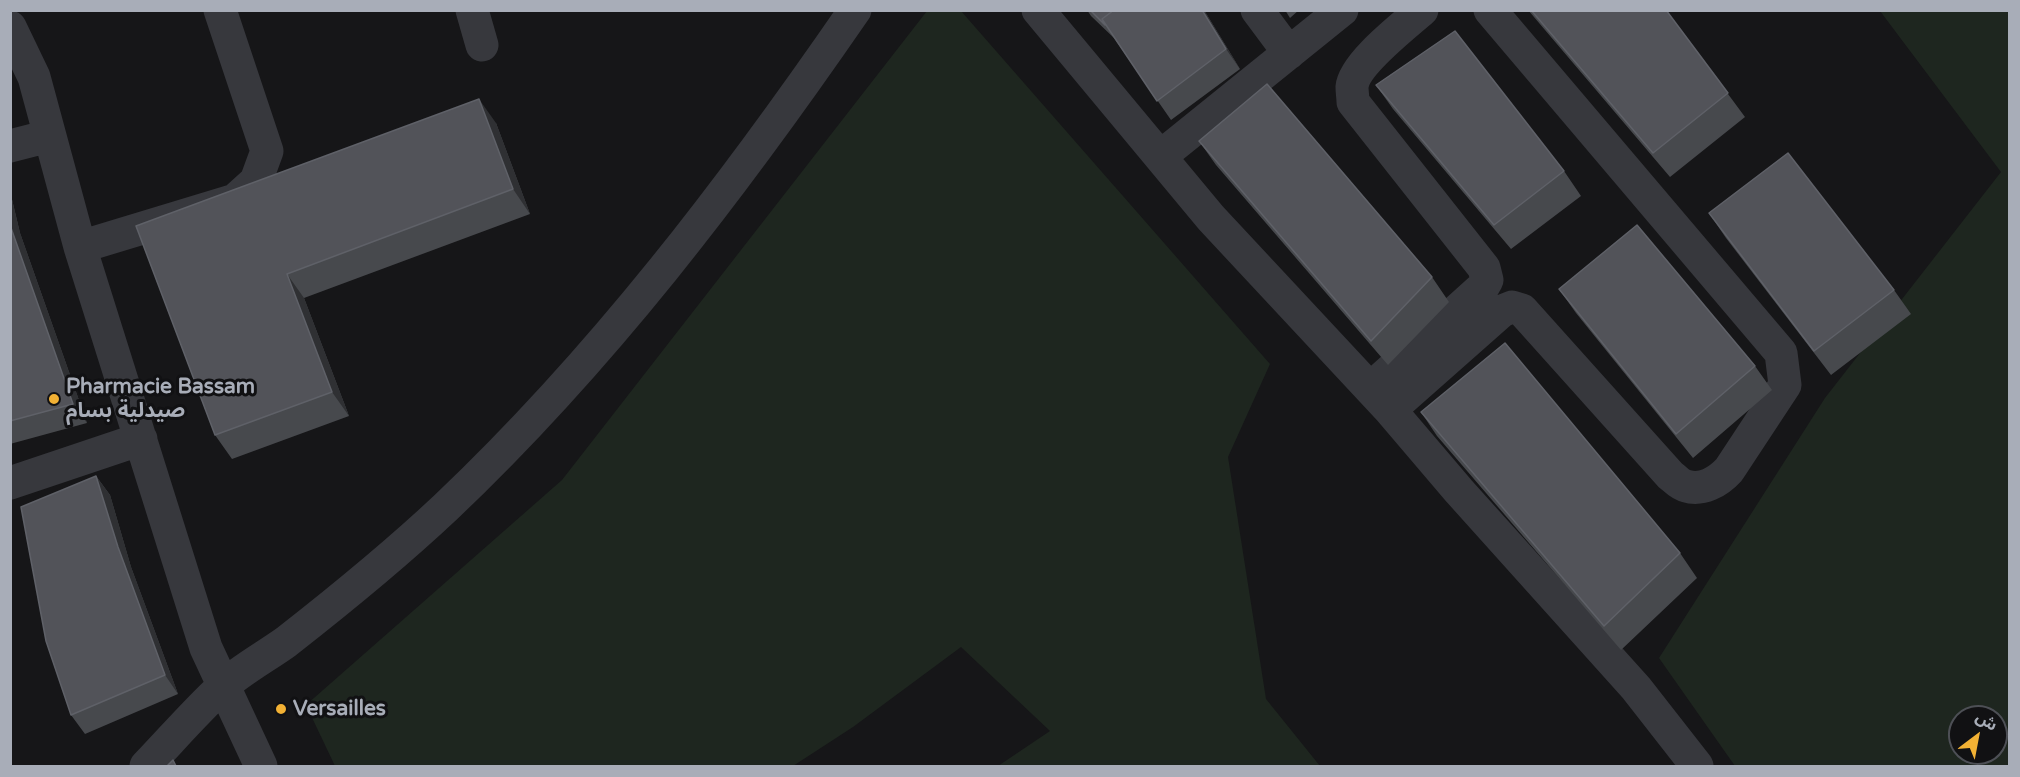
<!DOCTYPE html>
<meta charset="utf-8">
<style>
body{margin:0}
#map{position:relative;width:2020px;height:777px;overflow:hidden;background:#161618;font-family:"Varela Round","Noto Sans Arabic",sans-serif}
canvas{display:block}
.frame{position:absolute;inset:0;border:12px solid #a8adb8;pointer-events:none}
.north{position:absolute;left:1948px;top:705px;width:60px;height:60px;box-sizing:border-box;background:#111113;border:2px solid #4d4f55;border-radius:50%;rotate:32deg;font-size:16px;font-weight:700;line-height:24px;text-align:center;color:#a8adb8}
.north::after{content:'';display:block;margin:auto;width:21px;height:27px;background:#f2b134;clip-path:polygon(50% 0,100% 100%,50% 72%,0 100%)}
</style>
<div id="map">
<canvas width="2020" height="777"></canvas>
<div class="frame"></div>
<div class="north">ش</div>
</div>
<script>
const context = document.querySelector('canvas').getContext('2d');
context.lineJoin = 'round';
function paint(path, color) {
  context.fillStyle = color;
  context.fill(path, 'evenodd');
}
function stroke(path, color, width, dash) {
  context.strokeStyle = color;
  context.lineWidth = width;
  context.lineCap = dash ? 'butt' : 'round';
  context.setLineDash(dash || []);
  context.stroke(path);
}
function write(font, color, halo, rows, align = 'center') {
  context.font = font + ' "Varela Round","Noto Sans Arabic",sans-serif';
  context.lineWidth = 6;
  context.setLineDash([]);
  context.textBaseline = 'middle';
  context.strokeStyle = halo;
  context.fillStyle = color;
  for (const [text, x, y, turn = 0] of rows) {
    context.save();
    context.translate(x, y);
    context.rotate((+turn || 0) * Math.PI / 180);
    context.textAlign = isNaN(turn) ? turn : align;
    if (halo) context.strokeText(text, 0, 0);
    context.fillText(text, 0, 0);
    context.restore();
  }
}
paint(new Path2D(`
 M927,11H961L1270,364L1228,457L1266,699L1320,766H998L1050,731L961,647L853,727L793,766H335L306,705L562,480Z
 M1880,11H2009V766H1735L1659,658L1825,398L2001,172ZM1960,717H1996V753H1960Z`), '#1e261f');
stroke(new Path2D(`
 M472,10L482,45
 M1038,10L1211,218L1390,410L1459,491L1636,688L1697,766
 M1257,10L1289,53
 M10,27L34,77L80,247L206,648L261,766
 M10,146L49,136
 M1161,156L1342,10
 M80,247L235,200L256,181L267,151L220,10
 M1371,388L1483,287L1487,280L1484,268L1353,102C1353,97 1352,92 1352,87C1354,64 1404,26 1422,10
 M1390,410L1502,311L1512,307L1522,310L1670,475C1674,478 1680,485 1686,486C1702,491 1718,482 1729,470L1785,385L1781,353L1490,10
 M10,483L141,439
 M146,766C171,740 195,712 222,687C241,670 265,657 286,642C341,599 395,555 446,507C602,359 733,187 855,10`), '#37383d', 33);
paint(new Path2D(`
 M1087,10H1204L1240,69L1171,120L1114,38L1091,16Z
 M1285,10H1299L1290,18Z
 M1528,10H1666L1745,117L1670,177Z
 M1376,85L1564,171L1581,196L1511,249L1393,109Z
 M496,123L530,214L304,298L349,416L232,459L215,435L136,226Z
 M1199,141L1432,277L1449,302L1388,365L1216,165Z
 M10,191L20,233L87,423L10,444Z
 M1709,213L1894,290L1911,314L1831,375L1726,238Z
 M1559,289L1755,366L1772,390L1693,458L1576,313Z
 M1421,412L1680,553L1697,578L1621,650L1437,436Z
 M96,476L110,495L131,567L178,694L85,734L71,715Z`), '#47494d');
paint(new Path2D(`
 M1202,10H1204L1240,69L1226,49Z
 M479,99L496,123L530,214L513,189Z
 M10,191L20,233L87,423L73,404L10,225Z
 M287,274L304,298L349,416L332,392Z
 M96,476L110,495L131,567L178,694L165,675L118,547Z`), '#2f3033');
const building = new Path2D(`
 M1090,10H1114L1102,19L1105,25Z
 M1114,10H1202L1226,49L1157,101L1102,19Z
 M1531,10H1666L1728,93L1653,153Z
 M1455,31L1564,171L1494,225L1376,85Z
 M1267,84L1432,277L1371,341L1199,141Z
 M479,99L513,189L287,274L332,392L215,435L136,226Z
 M1788,153L1894,290L1814,351L1709,213Z
 M10,225L73,404L10,421Z
 M1637,225L1755,366L1676,434L1559,289Z
 M1505,343L1680,553L1604,626L1421,412Z
 M96,476L118,547L165,675L71,715L46,641L21,507Z
 M173,760L176,766H167Z`);
paint(building, '#525359');
stroke(building, '#5f6168', 1.5);
for (const [x, y, r, color] of [
 [54,399,6,"#f2b134"],
 [281,709,6,"#f2b134"]
]) {
  const dot = new Path2D();
  dot.arc(x, y, r, 0, 2 * Math.PI);
  context.fillStyle = color;
  context.fill(dot);
  stroke(dot, '#111113', 2);
}
write('bold 21px', '#a8adb8', '#111113', [
 ["Pharmacie Bassam",66,387],
 ["صيدلية بسام",66,411],
 ["Versailles",293,709]
], 'left');
</script>
